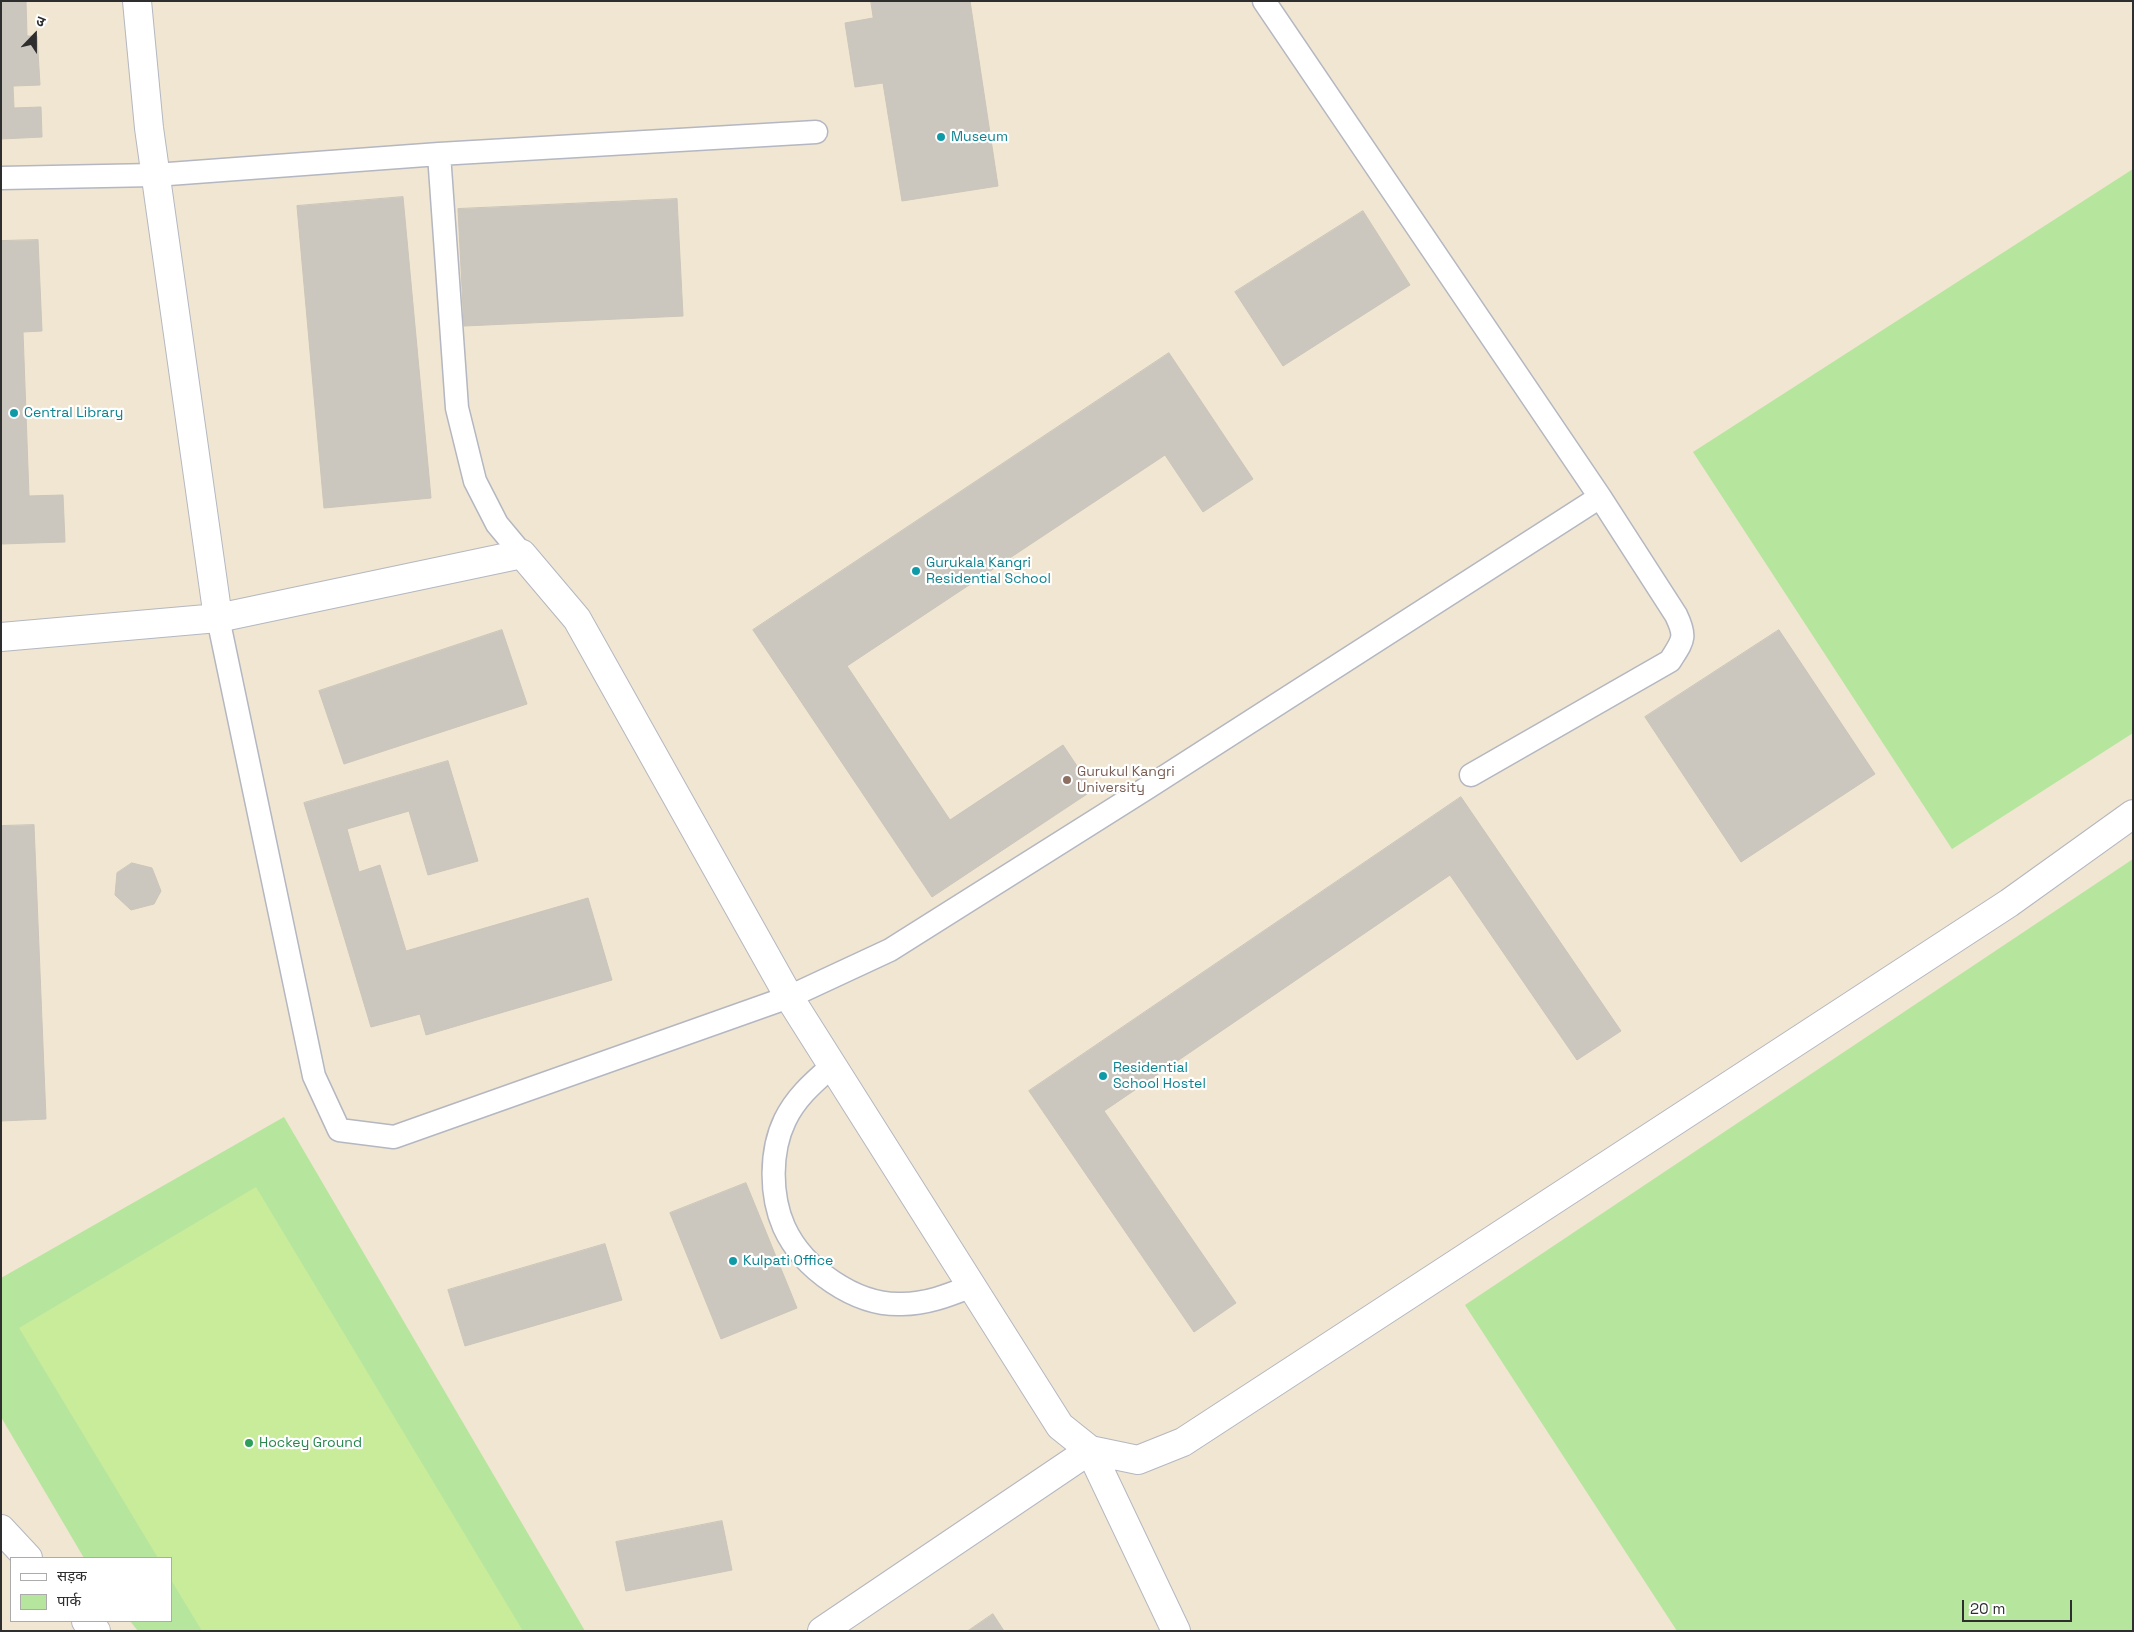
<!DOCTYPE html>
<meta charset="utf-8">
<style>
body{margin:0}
#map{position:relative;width:2134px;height:1632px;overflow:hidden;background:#efe9e1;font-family:"Space Grotesk","Noto Sans Devanagari",sans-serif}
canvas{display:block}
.frame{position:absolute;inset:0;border:2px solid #2e2e2e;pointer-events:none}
.legend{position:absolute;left:10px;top:1557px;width:162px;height:65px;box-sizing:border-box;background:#fff;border:1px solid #ababab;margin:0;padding:6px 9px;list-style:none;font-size:15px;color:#2e2e2e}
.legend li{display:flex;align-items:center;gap:10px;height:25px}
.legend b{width:25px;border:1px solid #ababab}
.north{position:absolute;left:10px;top:10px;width:50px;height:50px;-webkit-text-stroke:4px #fff;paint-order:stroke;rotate:22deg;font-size:14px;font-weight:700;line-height:20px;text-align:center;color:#2e2e2e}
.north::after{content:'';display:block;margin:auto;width:18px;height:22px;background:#2e2e2e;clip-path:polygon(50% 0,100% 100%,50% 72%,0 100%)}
.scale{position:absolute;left:1962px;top:1600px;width:110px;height:22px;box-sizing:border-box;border:2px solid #2e2e2e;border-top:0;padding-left:6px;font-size:15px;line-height:18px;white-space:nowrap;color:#2e2e2e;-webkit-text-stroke:4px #fff;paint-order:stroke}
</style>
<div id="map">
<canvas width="2134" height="1632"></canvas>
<div class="frame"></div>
<ul class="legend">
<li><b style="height:6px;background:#fff"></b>सड़क</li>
<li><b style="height:14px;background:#b6e59e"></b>पार्क</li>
</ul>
<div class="north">उ</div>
<div class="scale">20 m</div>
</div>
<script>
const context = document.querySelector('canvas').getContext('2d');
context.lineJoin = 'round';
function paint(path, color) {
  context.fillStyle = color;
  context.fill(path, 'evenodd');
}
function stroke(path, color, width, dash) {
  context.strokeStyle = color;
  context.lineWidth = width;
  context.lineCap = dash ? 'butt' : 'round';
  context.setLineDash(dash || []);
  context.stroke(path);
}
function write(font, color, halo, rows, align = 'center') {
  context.font = font + ' "Space Grotesk",sans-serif';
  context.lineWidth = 4.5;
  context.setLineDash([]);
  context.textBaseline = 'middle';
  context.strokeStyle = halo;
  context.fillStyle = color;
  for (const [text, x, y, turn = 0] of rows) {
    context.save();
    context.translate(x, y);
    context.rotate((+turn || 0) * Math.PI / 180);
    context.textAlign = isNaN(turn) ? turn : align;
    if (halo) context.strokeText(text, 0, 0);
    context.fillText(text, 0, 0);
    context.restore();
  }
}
paint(new Path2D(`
 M1,1H2133V1631H1ZM11,1558H171V1621H11Z`), '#f0e6d1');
paint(new Path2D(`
 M2133,169V733L1952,849L1693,452Z
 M2133,859V1631H1677L1465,1305Z
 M284,1117L585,1631H138L130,1621H171V1558H84L1,1417V1278Z`), '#b6e59e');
paint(new Path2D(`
 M256,1187L523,1631H202L171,1580V1558H158L19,1328Z`), '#c9ec9a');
const building = new Path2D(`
 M1,1H26L27,36H37L40,85L13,86L14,108L41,107L42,137L1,139Z
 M871,1H970L998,186L902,201L883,83L855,87L845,23L873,18Z
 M403,197L431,498L324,508L297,206Z
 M677,199L683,316L464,326L458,209Z
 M1363,211L1410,285L1283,366L1235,292Z
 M38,240L42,331L23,332L29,496L63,495L65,542L1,544V241Z
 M1169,353L1253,479L1203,512L1165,455L847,666L950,820L1063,745L1093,790L932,897L753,630Z
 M502,630L527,704L344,764L319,691Z
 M1779,630L1875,774L1741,862L1645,717Z
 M448,761L478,861L428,875L409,811L347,829L359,872L380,865L406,951L588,898L612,980L426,1035L420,1014L371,1027L304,803Z
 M1461,797L1621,1031L1577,1060L1450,875L1104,1111L1236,1303L1194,1332L1029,1091Z
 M34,825L46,1119L1,1121V826Z
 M132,863L152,868L161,891L154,904L131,910L115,895L117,873Z
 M746,1183L797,1308L721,1339L670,1213Z
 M605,1244L622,1300L465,1346L448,1290Z
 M722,1521L732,1570L626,1591L616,1542Z
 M993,1614L1004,1631H968Z`);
paint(building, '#cbc7bf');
stroke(building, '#cbc5ba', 1);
const service = new Path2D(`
 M1264,1L1600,497L1676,615C1687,638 1683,640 1670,661L1471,775
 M439,154L816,132
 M1,178L155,175L439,154L457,408L475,481L497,524L522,554
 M218,618L314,1076L339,1130L394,1137L789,997L890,950L1147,788L1600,497
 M832,1066C814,1082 796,1097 785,1120C770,1151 770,1195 784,1227C803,1269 856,1306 902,1304C927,1304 949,1295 972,1286`);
const minor = new Path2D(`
 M137,1L149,128L218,618
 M1,637L218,618L522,554L577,619L789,997L1060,1426L1090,1450L1138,1460L1183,1442L2009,903L2133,814
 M1,1529L28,1558
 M86,1621L96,1631
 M822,1631L1090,1450L1176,1631`);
stroke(service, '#b4b7c1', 25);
stroke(minor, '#b4b7c1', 30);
stroke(service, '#fff', 22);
stroke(minor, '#fff', 28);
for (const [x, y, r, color] of [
 [941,137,5,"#0f9aa8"],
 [14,413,5,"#0f9aa8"],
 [916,571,5,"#0f9aa8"],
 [1067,780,5,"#8d6e63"],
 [1103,1076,5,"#0f9aa8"],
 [733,1261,5,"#0f9aa8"],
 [249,1443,5,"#2e9e5b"]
]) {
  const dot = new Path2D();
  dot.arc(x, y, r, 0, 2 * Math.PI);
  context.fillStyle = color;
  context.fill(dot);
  stroke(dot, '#fff', 2);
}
write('14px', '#0d838f', '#fff', [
 ["Museum",951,137],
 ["Central Library",24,413],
 ["Gurukala Kangri",926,563],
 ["Residential School",926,579],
 ["Residential",1113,1068],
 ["School Hostel",1113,1084],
 ["Kulpati Office",743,1261]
], 'left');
write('14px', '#785e54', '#fff', [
 ["Gurukul Kangri",1077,772],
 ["University",1077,788]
], 'left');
write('14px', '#27864d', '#fff', [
 ["Hockey Ground",259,1443]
], 'left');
</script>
